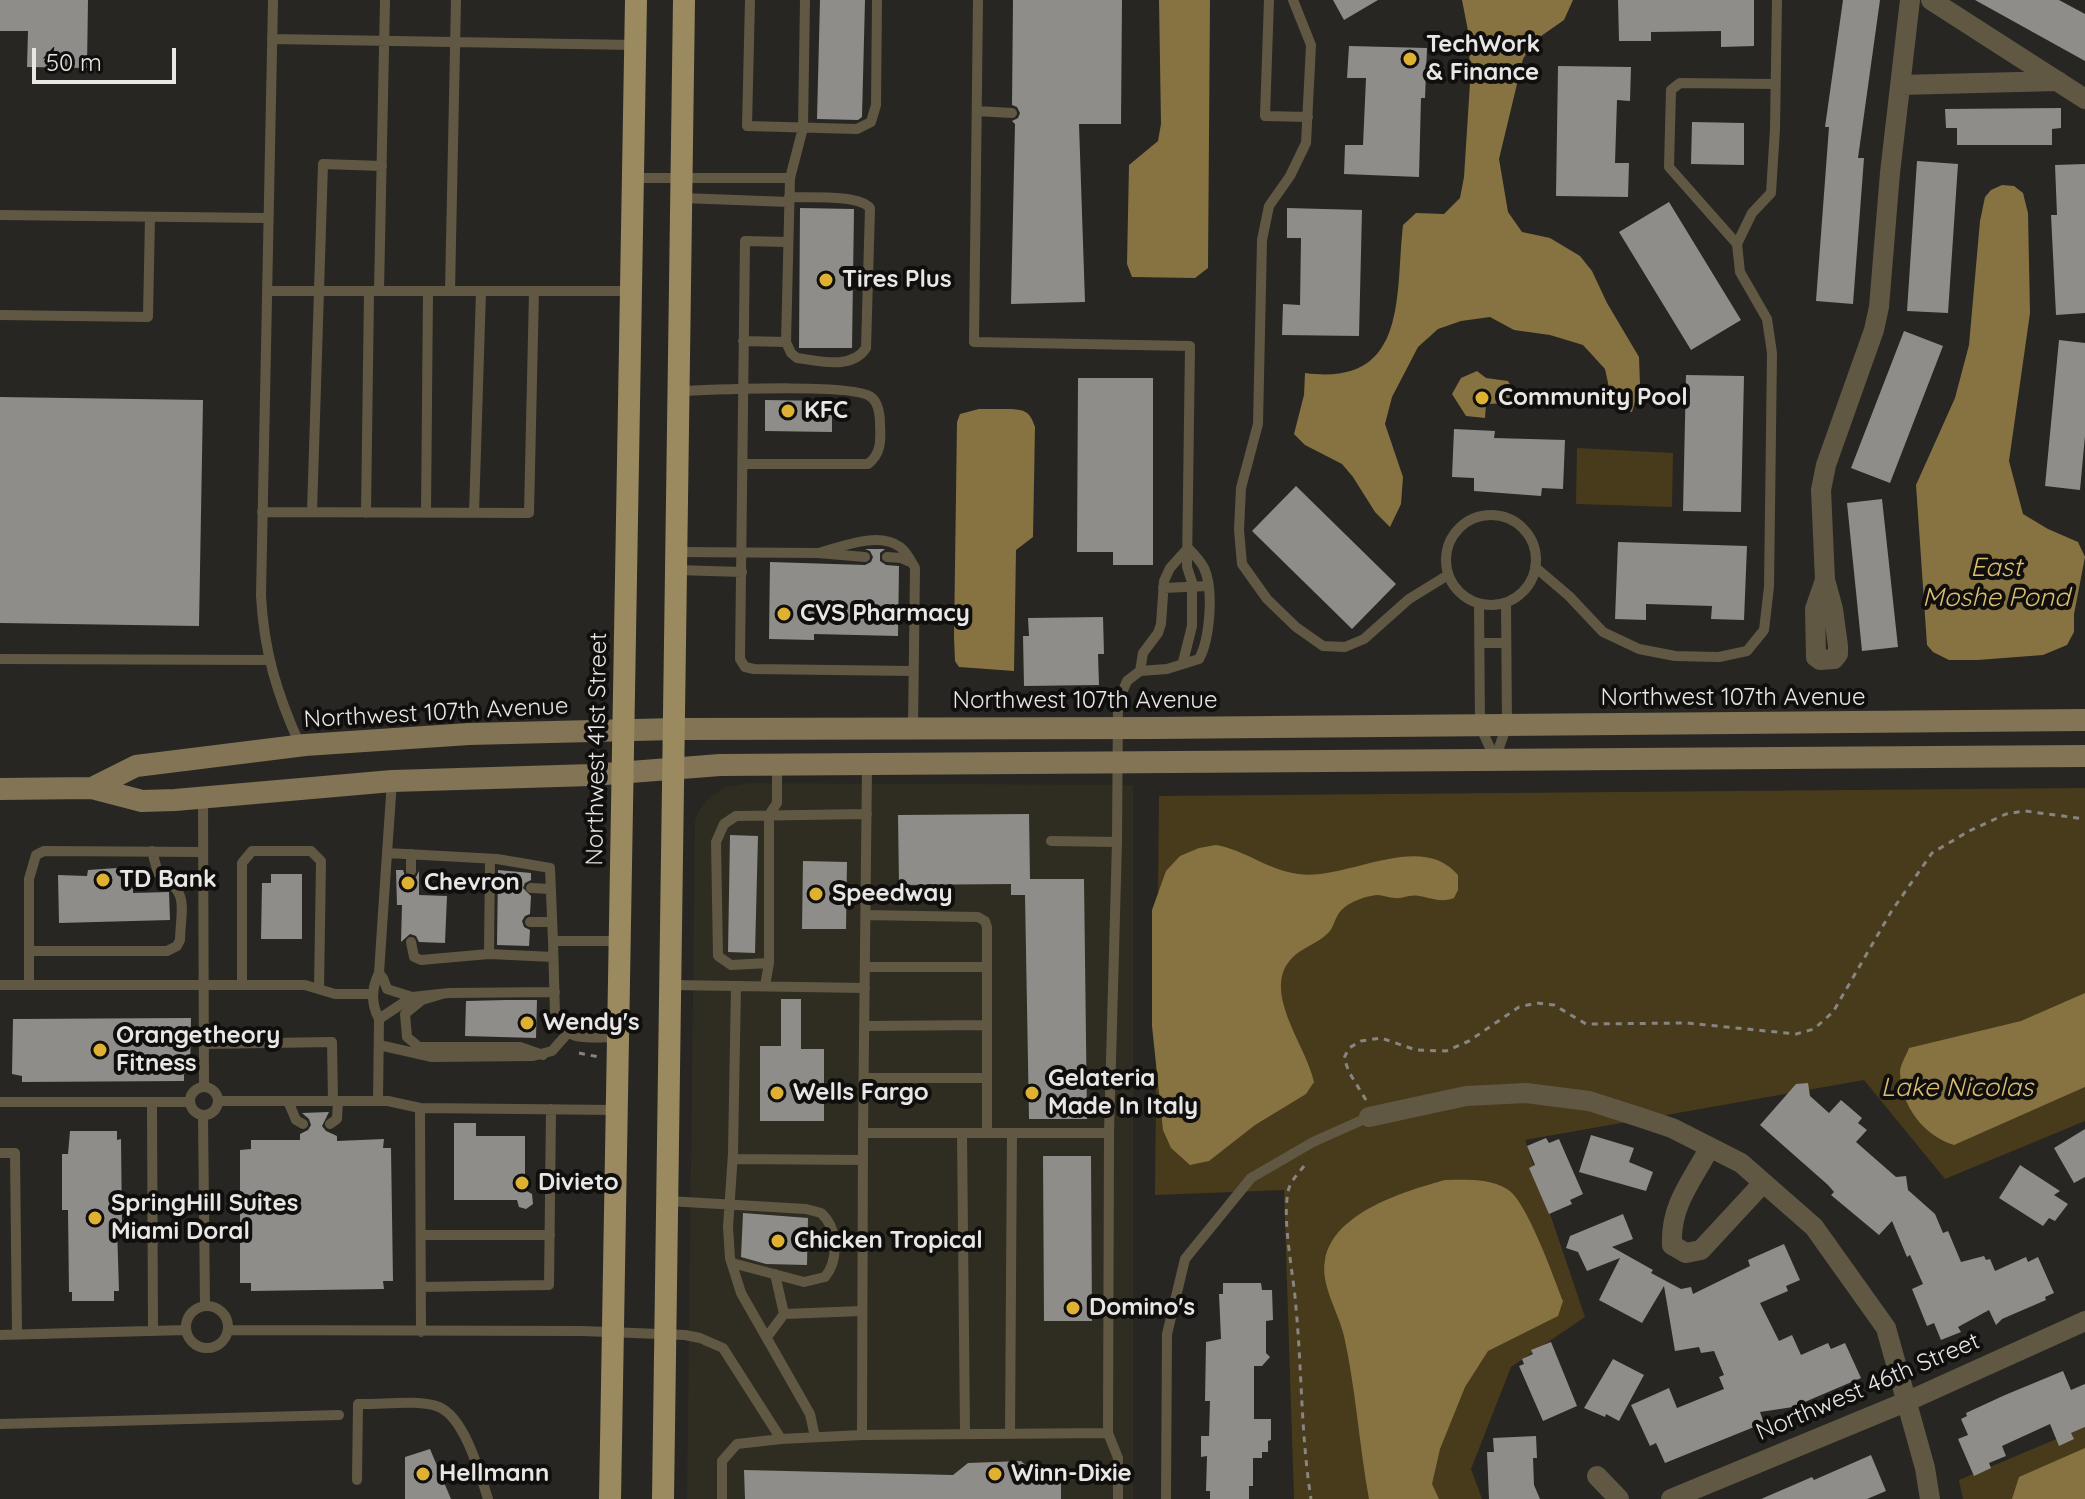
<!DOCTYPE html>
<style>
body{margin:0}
#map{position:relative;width:2085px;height:1499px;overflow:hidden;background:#272622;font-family:Quicksand,sans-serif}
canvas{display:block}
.scale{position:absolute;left:32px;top:48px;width:144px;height:36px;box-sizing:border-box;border:4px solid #e8e7e5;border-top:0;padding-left:10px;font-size:24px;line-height:28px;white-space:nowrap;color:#e8e7e5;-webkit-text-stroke:6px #100f0d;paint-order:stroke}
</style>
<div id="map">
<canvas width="2085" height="1499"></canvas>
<div class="scale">50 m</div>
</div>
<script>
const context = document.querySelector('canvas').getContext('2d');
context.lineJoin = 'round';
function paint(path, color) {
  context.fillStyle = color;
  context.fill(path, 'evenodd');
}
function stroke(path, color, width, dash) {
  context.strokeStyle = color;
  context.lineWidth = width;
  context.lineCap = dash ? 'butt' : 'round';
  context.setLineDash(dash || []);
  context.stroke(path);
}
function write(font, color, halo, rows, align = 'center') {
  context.font = font + ' Quicksand,sans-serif';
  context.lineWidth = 8;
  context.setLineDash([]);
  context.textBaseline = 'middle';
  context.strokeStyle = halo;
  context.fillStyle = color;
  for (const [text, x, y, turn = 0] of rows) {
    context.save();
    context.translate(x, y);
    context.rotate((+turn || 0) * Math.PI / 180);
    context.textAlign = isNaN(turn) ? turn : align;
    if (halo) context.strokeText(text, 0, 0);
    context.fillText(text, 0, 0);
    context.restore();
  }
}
paint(new Path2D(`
 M749,783L1133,785V1499H687L695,821L699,810L711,796L726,787Z`), '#2f2c22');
paint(new Path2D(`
 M1577,448L1673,453L1672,507L1576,504Z
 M2085,788V1121L1945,1179L1864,1080L1525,1140L1585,1317L1511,1367L1471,1469L1482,1499H1294L1284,1190L1155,1195L1159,796Z
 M2085,1427V1499H1963L1959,1480Z`), '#483b1b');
paint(new Path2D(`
 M1159,0H1210L1208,268L1195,278L1132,277L1127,264L1129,165L1158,141L1161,124Z
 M1462,0H1573L1564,20L1534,41L1523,59L1499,159L1508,212L1522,232L1550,238L1580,256L1592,271L1607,303L1639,357L1640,385L1632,412L1613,406L1605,369L1583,345L1550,335L1514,330L1490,317L1461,321L1438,329L1418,347L1392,397L1385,424L1403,477L1401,504L1390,527L1375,512L1353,477L1342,464L1305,445L1294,434L1304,395L1305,373C1409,387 1395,295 1403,225L1416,213L1444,214L1460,198L1464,177L1470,83L1469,36Z
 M2002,185L2014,186L2023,193L2028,213L2030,313L2009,461L2023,514L2048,529L2078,542L2085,557L2074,614V632L2067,645L2043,655L1978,660H1949L1933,652L1927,645L1916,485L1955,398L1969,345L1980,221L1985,197L1991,190Z
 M1477,371L1486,378L1508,381L1511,386L1509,403L1486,404L1485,418L1466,416L1452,394L1461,378Z
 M1011,409C1026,410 1030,412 1035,427L1033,537L1016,550L1014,671L959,667L955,661L954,638L957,422L960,414L979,409Z
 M1216,845C1245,850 1268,870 1298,874C1347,881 1420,830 1458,875V890L1454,898C1441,903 1432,898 1419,896C1409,894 1403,899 1395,898C1389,898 1383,895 1377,895C1365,896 1346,903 1339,913C1334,920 1334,928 1327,934C1317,944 1301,948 1292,958C1260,991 1307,1046 1314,1082L1306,1094L1255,1125L1209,1161L1190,1165L1171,1148L1163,1130L1152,1026V910L1166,871L1180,856L1199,848Z
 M2085,993V1087L1954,1145C1923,1135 1901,1106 1900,1072C1900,1065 1906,1056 1909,1048L2021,1021Z
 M1445,1180C1466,1180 1488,1178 1507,1189C1526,1199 1554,1278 1563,1301L1558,1316L1488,1351L1465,1387L1440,1449L1432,1484L1439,1499H1369C1359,1445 1356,1390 1344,1336C1339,1313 1320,1285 1325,1260C1333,1212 1406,1191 1445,1180Z
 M2085,1448V1499H2012L2019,1477Z`), '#877341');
paint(new Path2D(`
 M0,0H88L87,68L27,67L28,31H0Z
 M820,0H865L862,117L858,120L817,119Z
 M1013,0H1122L1121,124H1079L1085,302L1011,304L1015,124L1012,121L1018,118L1020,113L1017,107L1012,105Z
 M1333,0H1378L1344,20Z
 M1618,0H1754V46L1721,47V31L1651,32V41H1619Z
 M1843,0H1880L1858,158H1864L1853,304L1816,301L1829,127H1825Z
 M1975,0H2059L2085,14V61Z
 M1349,46L1427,48L1425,98H1421L1419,177L1344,174L1345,145H1363L1366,78H1347Z
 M1558,66L1631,67L1630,101L1617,100L1615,163H1629L1628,197L1556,196Z
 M2061,108V128L2052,129V145H1957V128H1946L1945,109Z
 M1692,122L1744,123V165L1691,164Z
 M1917,161L1958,164L1948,313L1907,311Z
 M2085,164V313L2056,315L2051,215H2057L2055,165Z
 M1669,202L1741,320L1691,350L1619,232Z
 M800,208L854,209L852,348H799Z
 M1287,208L1362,210L1359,336L1282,335L1283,304L1300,305L1301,238H1287Z
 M1904,331L1943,346L1890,483L1851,468Z
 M2059,340L2085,343V436L2080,490L2045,486Z
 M1686,375L1744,376L1741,512L1683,511Z
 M1078,378H1153V565H1113V552H1077Z
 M0,397L203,400L199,626L0,623Z
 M765,400L832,401V432L765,431Z
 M1454,429L1495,431L1494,438L1565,440L1563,489L1542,488L1541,496L1474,491V478L1452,477Z
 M1296,486L1396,584L1352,629L1252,531Z
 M1882,499L1898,647L1862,651L1847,503Z
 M1618,542L1747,546L1744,620L1711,619L1712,606L1646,604V620L1615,619Z
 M865,549H885L880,553V561L886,565L899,566L898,636L814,634V640L769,639L770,562L865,565L871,562L873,557L870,551Z
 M1103,617L1104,654H1098L1099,685L1024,686L1023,636H1029L1028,618Z
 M1029,814L1030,879H1084L1087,1119H1029L1025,895H1011V884L899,885L898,815Z
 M730,835L758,836L755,953L728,952Z
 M803,861L847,862L846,929H802Z
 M117,868V873H133V893L169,892L170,920L59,923L58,875L87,876L88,870Z
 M396,870H403L405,876L410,879L416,877L419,871V895L447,896L445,943L419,942L416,936L410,934L401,942L402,905H397Z
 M498,870L531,873V880L525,883L523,888L531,896L530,914L525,916L522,921L524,927L530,930L529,946L497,945Z
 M271,874H302V939H261L262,883H271Z
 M781,999H801V1049H824V1121H760V1046H781Z
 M506,1000H537L536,1038L465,1036L466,1001Z
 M191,1018L190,1074H184V1081L22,1082V1076L12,1074L13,1019Z
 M1808,1083L1810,1096L1829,1113L1841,1100L1862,1118L1858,1123L1867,1130L1856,1142L1896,1177L1906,1176L1908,1190L1935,1214L1943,1233L1948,1231L1961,1262L1984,1256L1986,1260L1990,1259L1995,1271L2026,1257L2028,1262L2038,1257L2054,1293L2045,1297L2046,1300L2002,1319L1996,1325L1989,1310L1958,1327L1961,1332L1941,1340L1934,1323L1927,1326L1912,1289L1923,1284L1910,1255L1907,1257L1892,1221L1879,1235L1831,1195L1834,1192L1828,1185L1760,1125L1796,1084Z
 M329,1112L322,1126L326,1131L337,1136V1141L384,1139L383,1148H391L393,1281H383L384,1289L251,1291V1283H240V1150L251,1149V1140H300V1134L308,1130L311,1125L309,1119L302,1113Z
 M454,1123H476V1136H525V1190L532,1194L533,1204L526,1209L519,1207L517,1200H454Z
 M2085,1129V1177L2074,1183L2054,1148Z
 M70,1131H117V1140L121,1139L122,1226L117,1227L119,1291H114V1301H72V1292H69L68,1210H62V1154H68Z
 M1591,1135L1634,1148L1629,1162L1653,1172L1646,1191L1579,1172Z
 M1546,1138L1549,1143L1559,1139L1583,1194L1570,1200L1572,1204L1549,1214L1529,1168L1535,1165L1527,1146Z
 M1043,1156H1091L1092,1321H1044Z
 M2020,1165L2060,1191L2054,1195L2068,1204L2055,1221L2049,1218L2043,1226L1999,1198Z
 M743,1213L808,1218L807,1265L766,1264L741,1257Z
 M1623,1214L1633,1239L1612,1247L1653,1270L1651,1273L1681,1289L1691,1287L1693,1294L1750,1266L1748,1260L1784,1244L1800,1280L1786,1286L1788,1291L1760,1303L1779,1341L1792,1335L1801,1355L1828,1343L1831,1349L1845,1343L1861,1378L1793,1407L1760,1412L1764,1423L1665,1463L1656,1443L1650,1446L1631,1405L1669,1388L1677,1408L1724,1389L1719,1377L1724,1375L1714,1351L1701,1353L1699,1347L1675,1351L1664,1286L1642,1323L1599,1300L1620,1258L1587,1271L1578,1252L1566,1248L1570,1236Z
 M1223,1283H1261L1262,1290H1272L1273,1320L1266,1321V1353L1270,1357L1262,1366H1254V1419H1271V1440L1268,1441V1452H1262V1458H1253V1486H1249V1499H1210V1491H1206L1207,1456L1201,1457V1436H1209L1210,1401H1205L1206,1342L1221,1339L1219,1294H1223Z
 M1551,1342L1577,1406L1543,1421L1519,1366L1524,1364L1522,1359L1533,1354L1531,1350Z
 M1613,1359L1644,1375L1619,1421L1606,1414L1605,1417L1584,1408Z
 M2063,1371L2071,1390L2085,1384V1427L2071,1433L2074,1439L2059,1446L2050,1424L2002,1446L2006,1456L1989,1463L1991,1468L1974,1476L1958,1439L1968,1435L1961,1419L1967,1416L1966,1413L2005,1395Z
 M1536,1436L1537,1458H1533L1534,1485L1540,1499H1489L1487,1452H1494L1493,1438Z
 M430,1449L451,1499H405V1457Z
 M1871,1455L1886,1491L1867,1499H1761L1812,1477L1814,1480Z
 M1021,1461L1037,1475L1061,1474V1499H745L744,1470L953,1475L968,1463Z`), '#8f8d89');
stroke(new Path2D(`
 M579,1053L599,1057
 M1366,1100L1349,1072L1344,1058L1349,1048L1361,1041L1381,1038L1416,1050L1446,1051L1469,1041L1519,1007L1537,1003L1554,1005L1586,1024L1687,1023L1796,1034L1814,1029L1833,1012L1891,912L1932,853L1969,831L2006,814L2025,811L2085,819
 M1304,1166C1298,1174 1290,1181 1288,1192C1282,1223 1294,1276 1296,1308C1302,1372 1301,1436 1311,1499`), '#868582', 3, [6, 6]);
stroke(new Path2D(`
 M273,0L261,596C264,652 277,694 300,745
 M750,0L747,126L857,129L871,122L876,105L877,0
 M978,0L974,342L1190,346L1187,567L1192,582V626L1183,662
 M1269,0L1265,116L1308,117
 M1293,0L1311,45L1306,143L1290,176L1269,206L1262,240L1258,424L1241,488L1239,530L1242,564L1267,599L1296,627L1323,646L1345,647L1364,639L1409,599L1448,575
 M272,39L635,45
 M977,111L1012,113
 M633,178H790
 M682,198L789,202
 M0,215L268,218
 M787,242L745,241L740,659L745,667L754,669L913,671
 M1737,244L1669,167L1671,90L1680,83L1775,84
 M267,291H631
 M379,291L385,0
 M450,291L456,0
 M0,315L148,317L150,217
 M743,341L786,342L791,353L797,358C819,361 852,370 866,348L870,208C859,194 808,198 789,197
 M786,342L790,178L803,128L805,0
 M680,391C709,390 854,383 871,397C879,403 880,415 880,425C881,441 881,454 868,464H744
 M262,512L529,513L534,291
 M312,512L323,164L382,166
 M366,513L369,291
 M426,513L428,291
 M474,513L481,291
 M1446 560a45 45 0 1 1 90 0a45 45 0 1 1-90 0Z
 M677,552L818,553L865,557
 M818,553C841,547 878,531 900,547C907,552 911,561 915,568L913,727
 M887,557L901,558L910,562
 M1535,567L1569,596L1603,632L1639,649L1675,656L1719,657L1747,651L1764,630L1769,587L1772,353L1767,319L1740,272L1737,244L1752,213L1771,193L1775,129L1777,0
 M677,570L742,572
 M1163,588L1208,586
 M1479,604L1480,726L1495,759
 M1479,643H1506
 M0,659L268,660
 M1140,671L1143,653L1158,633L1161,624L1164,581L1170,568L1188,548
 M1495,759L1507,725L1506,603
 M867,765L863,1133H1109
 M392,781L387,853L497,859L550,868L553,941H619
 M203,798L204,1087
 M1051,841L1117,842
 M490,859L489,954L553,957
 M411,871V854
 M531,888L550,889
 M866,915L978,917L985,921L987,927V1133
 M530,922H552
 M553,941L555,1015C563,1044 594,1037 618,1037
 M411,942L414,957L421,960L489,954
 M29,951H167L177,946L180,940C181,905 190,894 158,873L152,851
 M769,963L731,965L718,956L716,842L724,824L736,816L867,814
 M865,967H987
 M379,973L383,978L387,989L412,997
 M0,985H305L335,994H373
 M29,985V879L36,855L44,851L203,852
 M242,985V863L252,851H311L321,861L319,989
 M672,985L865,988
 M736,986L733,1153L728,1227L730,1258L741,1293L810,1414L815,1437
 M765,986L769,963V815L777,803V765
 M442,994L422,1000L405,1014L407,1037L419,1047H520L543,1055
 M379,1019L412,997L449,993L555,992
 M865,1026L986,1025
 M203,1044L332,1042L333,1101
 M379,1045L432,1057L533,1056L552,1051L567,1034
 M864,1078H987
 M190 1101a14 14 0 1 1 28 0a14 14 0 1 1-28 0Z
 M218,1101H388L420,1108L616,1110
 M288,1101L296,1120L303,1124
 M378,1101L379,1019C371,1004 371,989 379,973L387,853
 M0,1102H190
 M152,1102L153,1331
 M420,1108L421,1332
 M203,1115L205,1306
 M330,1124L337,1119L338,1101
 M962,1133L965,1434
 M0,1153H15L17,1334
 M733,1159L863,1160
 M668,1201L806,1209L821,1213C838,1228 839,1260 825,1277L804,1282L732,1263
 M421,1235H550
 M775,1274L784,1314
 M421,1287L549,1285L551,1109
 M186 1327a21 21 0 1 1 42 0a21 21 0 1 1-42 0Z
 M228,1330L582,1331L685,1335L700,1338L723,1348L781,1439L862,1435L1108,1433
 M0,1335L186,1330
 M767,1337L784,1314L862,1311
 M0,1424L339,1415
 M1010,1434L1012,1133
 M862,1435L863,1133
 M357,1480L358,1404C380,1405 419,1399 439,1407C465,1418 480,1474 488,1499
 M722,1499V1461L737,1444L781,1439
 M1118,1499V1458L1108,1433L1109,1133L1117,842L1118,702L1127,681L1140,671L1167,669L1199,659C1210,639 1214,589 1204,568C1200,560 1194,554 1188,548
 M1166,1499L1167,1334L1185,1259L1251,1178L1313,1142L1369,1117`), '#615844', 10);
stroke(new Path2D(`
 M1931,0L2085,99
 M1900,85L2058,81
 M1825,580L1815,609L1816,657L1820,660L1834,659L1838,654V646L1833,609L1825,580L1821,490L1826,465L1874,330L1879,307L1890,173L1910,0
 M1369,1117L1466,1096L1526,1093L1589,1101L1636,1116L1672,1128L1741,1163L1814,1227L1886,1328L1925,1468L1930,1499
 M1710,1147C1692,1181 1670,1205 1672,1245L1686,1253L1701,1250L1763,1183
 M1597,1476L1619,1499
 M1671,1499L1908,1401L2085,1321`), '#615844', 20);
stroke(new Path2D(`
 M92,788L136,766L305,745L469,734L675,729L1154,728L2085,720
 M0,789L92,788L142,801L175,800L392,781L592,775L720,765L2085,756`), '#827454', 22);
stroke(new Path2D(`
 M610,1499L636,0
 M663,1499L684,0`), '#9b8a60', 22);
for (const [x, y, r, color] of [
 [1410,59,8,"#deb133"],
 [826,280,8,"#deb133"],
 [1482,398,8,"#deb133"],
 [788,411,8,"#deb133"],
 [784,614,8,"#deb133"],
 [103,880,8,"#deb133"],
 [408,883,8,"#deb133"],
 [816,894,8,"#deb133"],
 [527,1023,8,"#deb133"],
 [100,1050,8,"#deb133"],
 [777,1093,8,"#deb133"],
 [1032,1093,8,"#deb133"],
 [522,1183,8,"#deb133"],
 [95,1218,8,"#deb133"],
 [778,1241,8,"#deb133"],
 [1073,1308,8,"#deb133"],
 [423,1474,8,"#deb133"],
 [995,1474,8,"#deb133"]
]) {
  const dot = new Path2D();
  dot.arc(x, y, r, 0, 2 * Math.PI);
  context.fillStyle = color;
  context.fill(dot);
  stroke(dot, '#100f0d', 3);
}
write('bold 24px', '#e8e7e5', '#100f0d', [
 ["TechWork",1426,45],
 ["& Finance",1426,73],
 ["Tires Plus",842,280],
 ["Community Pool",1498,398],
 ["KFC",804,411],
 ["CVS Pharmacy",800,614],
 ["TD Bank",119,880],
 ["Chevron",424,883],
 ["Speedway",832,894],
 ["Wendy's",543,1023],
 ["Orangetheory",116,1036],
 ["Fitness",116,1064],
 ["Gelateria",1048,1079],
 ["Made In Italy",1048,1107],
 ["Wells Fargo",793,1093],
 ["Divieto",538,1183],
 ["SpringHill Suites",111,1204],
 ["Miami Doral",111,1232],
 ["Chicken Tropical",794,1241],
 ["Domino's",1089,1308],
 ["Hellmann",439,1474],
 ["Winn-Dixie",1011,1474]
], 'left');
write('24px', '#e8e7e5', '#100f0d', [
 ["Northwest 107th Avenue",1733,698],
 ["Northwest 107th Avenue",1085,701],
 ["Northwest 107th Avenue",436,713,-3],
 ["Northwest 41st Street",597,749,-89],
 ["Northwest 46th Street",1868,1387,-23]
]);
write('italic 26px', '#dcbd71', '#100f0d', [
 ["East",1996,568],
 ["Moshe Pond",1996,598],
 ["Lake Nicolas",1957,1088]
]);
</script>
